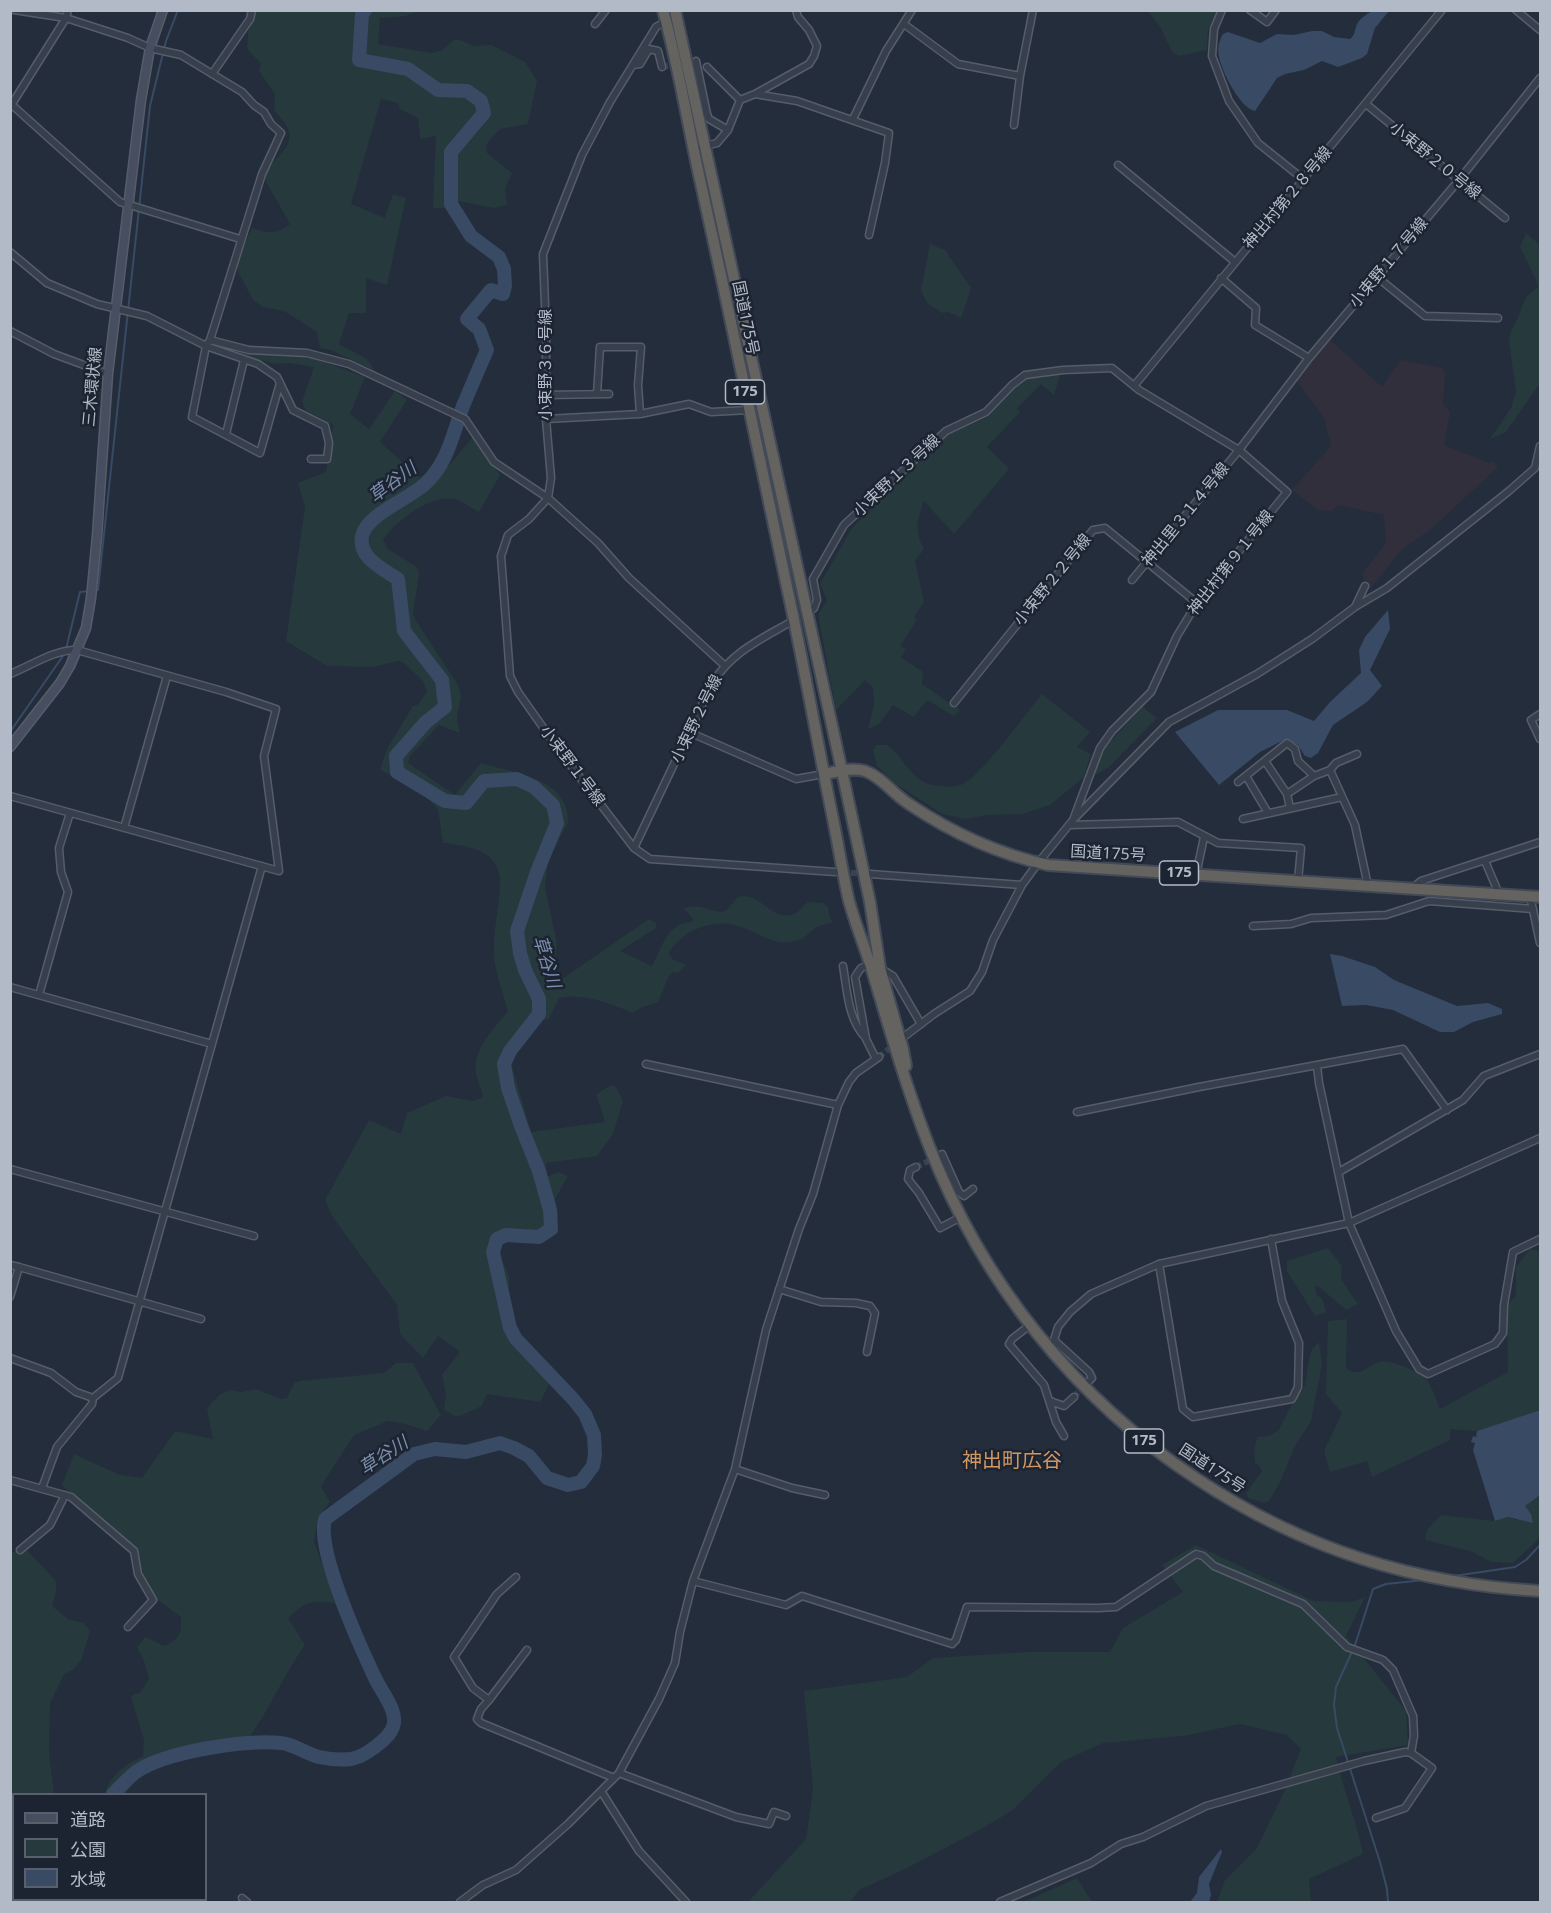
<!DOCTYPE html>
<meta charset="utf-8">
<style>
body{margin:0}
#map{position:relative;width:1551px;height:1913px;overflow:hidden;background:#242d3c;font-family:"Noto Sans","Noto Sans JP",sans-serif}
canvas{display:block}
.frame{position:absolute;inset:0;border:12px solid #b3bac7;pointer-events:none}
.legend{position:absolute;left:12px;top:1793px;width:195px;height:108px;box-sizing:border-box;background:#1d2431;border:2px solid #59606d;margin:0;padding:8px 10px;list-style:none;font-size:18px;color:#b3bac7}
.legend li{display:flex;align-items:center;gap:12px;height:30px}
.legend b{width:30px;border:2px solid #59606d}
</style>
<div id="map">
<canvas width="1551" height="1913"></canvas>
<div class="frame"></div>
<ul class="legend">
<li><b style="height:8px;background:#464e5f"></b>道路</li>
<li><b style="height:16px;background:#26393d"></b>公園</li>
<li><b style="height:16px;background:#394a64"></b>水域</li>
</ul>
</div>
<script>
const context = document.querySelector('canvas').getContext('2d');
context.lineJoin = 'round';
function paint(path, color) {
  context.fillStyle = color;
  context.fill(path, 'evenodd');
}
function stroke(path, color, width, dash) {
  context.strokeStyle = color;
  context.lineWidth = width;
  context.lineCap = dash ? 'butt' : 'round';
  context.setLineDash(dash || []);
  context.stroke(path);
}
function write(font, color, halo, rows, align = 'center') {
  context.font = font + ' "Noto Sans","Noto Sans JP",sans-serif';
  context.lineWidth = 5;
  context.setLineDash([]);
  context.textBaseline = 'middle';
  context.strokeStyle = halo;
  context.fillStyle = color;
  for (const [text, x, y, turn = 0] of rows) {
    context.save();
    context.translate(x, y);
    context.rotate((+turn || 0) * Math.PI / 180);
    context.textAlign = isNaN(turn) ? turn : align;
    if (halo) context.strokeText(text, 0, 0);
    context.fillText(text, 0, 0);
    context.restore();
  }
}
paint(new Path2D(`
 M1330,340L1382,387L1401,360L1442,368L1445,373L1443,404L1450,412L1444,445L1490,463L1492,461L1498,467L1430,530L1401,550L1369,590L1362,574L1386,543L1384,515L1338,505L1332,511L1318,510L1292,490L1331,446L1324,418L1296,380Z`), '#322f3d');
paint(new Path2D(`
 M254,11H420L405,16L380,18L378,44L432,53L442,50L454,40H460L474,46L491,45L525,62L537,81L528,124L500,129L488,142L486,147L487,153L512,173L505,189L507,205L494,208L458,201V190H444L446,208H433L436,136L420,139L418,118L400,109L398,103L381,99L351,204L385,218L393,194L406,198L387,285L366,278V313H349L339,344L367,359L375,371L331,350L320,348L317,332L284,311L263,307L253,300L238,272L237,261L252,228C267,233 277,235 290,224L264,178C264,161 296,153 288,129C286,122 278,116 274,110L275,94L259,71L261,63L247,49L248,30Z
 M1148,11H1219L1208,30L1207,50L1179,56L1172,52L1161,28Z
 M1526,233L1540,245V388L1538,386L1506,432L1490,439L1511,408L1516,392L1509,341L1511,331L1516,322L1526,297L1538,287L1537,282L1520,247Z
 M930,244L945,250L971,288L961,318L948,312L942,313L927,303L921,290Z
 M233,348L279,356L313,358L365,377L350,414L369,429L395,391L407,400L380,442L418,476L430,482L450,464L473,437L500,475L479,512C471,508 462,501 454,499C431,494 394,522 383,540L388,549L417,567L419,573L413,614L415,619L458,685L461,695L457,717L460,733L439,725L410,756L408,763L455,795L481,763C514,773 569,778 568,822L548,861L545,887L557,944L554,974L562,979L649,919L656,923V928L620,951L652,966C661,948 669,921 693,922L692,917L684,909C697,902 708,911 721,912C732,912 732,896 743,896C763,896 773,922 794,914C800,912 803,905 808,902L824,903L828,907L830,918L833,922C828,924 820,925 816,928C804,936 804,941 788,942C772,944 756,932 741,927C715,917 682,930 669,953L672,959L686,965L678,973L673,972L669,976L658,1002L642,1007L633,1013C612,1004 583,992 559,998L549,1019L527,1023L509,1044L507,1049L531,1132L605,1122L596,1094L611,1085L616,1087L623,1101L613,1134L597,1156L546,1163V1177L559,1172L568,1176L555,1199L558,1214L555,1230L534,1234L503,1231L499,1253L509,1276L510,1339L551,1381L540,1402L487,1394L482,1406L457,1417L444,1410L446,1394L442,1375L460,1352L438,1336L423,1358L400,1334L397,1305L332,1216L325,1200L369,1120L401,1134L407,1113L446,1096L473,1101L483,1097C482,1089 478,1082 476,1074C472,1049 494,1029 508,1011C502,990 493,969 494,947C495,891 525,850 443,843L438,809L418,789L380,770L387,749L413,706L418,705L427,691L423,681L403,662L398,661L373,667L327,666L286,641L305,507L298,483L326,472L333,425L306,411L302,401L314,367L289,363L275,364L232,352Z
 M1060,375L1054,395L1041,384L1017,408L1020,412L987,447L1009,469L954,534L924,501C918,521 913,528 924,549L915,561L924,602L914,617L917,620L900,646L906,649L901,657L923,672L922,684L960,710L954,716L927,700L914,717L893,705L879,724L868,729L874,705L873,688L865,680L836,710L818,615L827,600L820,584L852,528L949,434L988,417L1014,388L1028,377Z
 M1042,694L1090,732L1077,747L1091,754L1083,778L1050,805L1022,814L988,815L965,819L942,814L896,784L877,766L873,750L876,745H887C902,755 909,776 926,783C936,787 953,788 963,784C981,776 1027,712 1042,694Z
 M1143,707L1157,718L1109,767L1093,776L1104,748Z
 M1328,1248L1342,1266L1341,1279L1358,1304L1346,1310L1318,1286L1315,1287L1317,1295L1323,1300L1326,1312L1315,1316L1287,1271V1261Z
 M1530,1249L1540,1251V1410L1477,1431L1450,1429V1440L1372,1477L1367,1461L1330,1472L1324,1451L1342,1413L1326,1394L1328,1321L1347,1319L1346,1368C1360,1379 1366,1366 1379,1362C1391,1359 1424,1373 1429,1383C1434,1391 1436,1401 1440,1409L1508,1372L1507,1306L1516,1295V1267Z
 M1319,1342L1322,1365L1311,1421L1295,1446L1280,1482L1269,1501L1264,1503L1248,1498L1246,1493L1262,1471L1259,1466L1255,1463C1254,1453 1254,1445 1258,1437L1269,1436L1279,1430L1289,1409L1305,1385L1309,1359L1312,1349Z
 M396,1363H413L441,1415L427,1431L406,1424L388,1421L354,1435L321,1486L330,1502L318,1517L314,1541L335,1603C311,1600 306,1601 288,1618L305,1645C284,1674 271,1707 250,1736L191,1747L140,1774L125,1794H105C111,1773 124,1766 143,1756L144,1740L131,1697L134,1694L140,1693L149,1679L144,1661L137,1647L145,1637L165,1646C181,1637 181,1634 181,1617L158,1600L145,1581L137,1550L62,1485L74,1454L120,1475L142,1478L175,1431L213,1439L207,1409L213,1401L221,1394L230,1390L241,1392L256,1389L281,1399L287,1398L294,1383L299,1381L384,1373Z
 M1540,1495V1538L1513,1563L1492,1562L1470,1551L1425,1540L1427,1530L1441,1515L1495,1521L1508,1517L1516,1520L1531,1514L1524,1506Z
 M1196,1545L1313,1601L1351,1602L1365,1597L1346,1636L1406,1711L1408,1745L1336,1757C1343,1790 1357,1821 1363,1854L1309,1879L1311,1902H1217L1225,1880L1257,1848L1284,1792L1301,1749L1287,1735L1240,1724L1183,1736L1103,1743L1061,1762L1014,1809L985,1827L909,1867L859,1890L850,1902H748L806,1839L813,1789L804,1691L907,1677L933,1658L1027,1652H1110L1123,1628L1183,1592L1162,1565Z
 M23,1546L56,1581V1592L52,1606L68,1619L84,1623L90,1631L81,1660L74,1669L64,1674L50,1704L49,1752L54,1794H14V1900H83L78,1902H11L10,1551L13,1553Z
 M1077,1878L1092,1902H1024Z`), '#26393d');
paint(new Path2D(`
 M1375,10L1389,11L1375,28L1367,54L1362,58L1338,67L1322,61L1304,70L1285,74L1277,78L1255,111C1240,108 1222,72 1219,57C1217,49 1219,41 1223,34L1228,32L1260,43L1277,34L1294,35L1312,31H1322L1334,37L1350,39C1356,34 1354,31 1357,24C1360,18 1368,13 1375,10Z
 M1388,610L1390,629L1370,670L1382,686L1367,702L1333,725L1318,753L1311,758L1305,756L1298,745L1286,739L1260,752L1219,785L1175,732L1218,710H1287L1314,721L1330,702L1361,673L1359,650L1365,637Z
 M1330,954L1342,956L1375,967L1394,980L1457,1006L1488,1003L1502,1009V1014L1473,1022L1454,1032H1440L1393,1010L1366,1005L1342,1006Z
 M1540,1410V1495L1525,1506L1531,1514L1533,1523L1508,1517L1495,1521L1473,1450L1475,1443L1471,1442L1473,1436L1476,1437L1477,1431Z
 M1221,1849L1222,1852L1209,1884L1211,1895L1209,1902H1190L1197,1893L1199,1877Z`), '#394a64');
stroke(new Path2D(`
 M94,590H98L150,106L166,41L178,10
 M10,732L65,653L80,592L89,591
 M1454,1576L1515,1567L1526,1560L1540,1545
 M1388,1902L1387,1889L1380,1862L1337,1728L1334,1705L1336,1687L1355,1645L1373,1589L1386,1584L1424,1580`), '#394a64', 2);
stroke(new Path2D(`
 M113,1794C120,1787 128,1778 136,1772C164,1752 246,1739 281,1743C294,1744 306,1754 319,1757C328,1759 342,1760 351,1759C364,1757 389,1739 393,1727C399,1712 381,1691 375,1678C360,1646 316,1550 325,1519L414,1454L435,1449L466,1452L500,1443L514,1448L529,1456L547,1478L568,1485L581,1482L593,1466L595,1455L594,1435L585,1414L573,1399L516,1339L510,1328L493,1252L497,1239L506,1235L539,1237L551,1229L550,1210L539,1171L521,1126L508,1088L504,1064L510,1051L539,1014V999L525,970L520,953L517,931L537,872L557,823L553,805L534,787L517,779L484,781L466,803L445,801L397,772L396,756L426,722L445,707L442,680L404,631L398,579C383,569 358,558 362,536C367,514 409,499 425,484C448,463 453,433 463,406C471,387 479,368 487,350L479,329L467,319L491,290L503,294L505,286L504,269L499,257L471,236L451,204V152L484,113L481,101L467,91L438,90L408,69L359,60L362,14L365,10
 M102,1900L103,1902`), '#394a64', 14);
stroke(new Path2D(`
 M662,67L696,61
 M842,872L864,874
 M879,1057L895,1044
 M916,1167L937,1157
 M1074,1397L1086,1384`), '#394251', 6, [6, 3]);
const minor = new Path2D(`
 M14,10L66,18L128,38L150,48L181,55L242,92L254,105L264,112L271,124L281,133L262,174L210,340
 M1222,10L1214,29L1212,56L1229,101L1258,143L1303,179
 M1250,10L1267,22L1276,10
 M1516,10L1540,30
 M666,21L656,27L610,102L582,155L543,254L546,330V419L551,478L548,498L598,543L629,578L724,665
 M595,24L606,10
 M904,24L958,64L1020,76L1033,10
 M696,61L707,114L709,119L728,130L717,143L702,147
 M633,65L640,64L649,49L658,51L662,67
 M707,67L740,100L755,94L797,101L889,133L885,163L869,235
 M212,74L250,19L252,10
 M755,94L809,64L814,56L817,46L809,30L798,17L796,10
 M1366,104L1505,218
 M12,105L120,202L240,239
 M10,107L66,18L68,10
 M853,119L886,51L912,10
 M1014,125L1020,76
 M728,130L740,100
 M1118,165L1235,262
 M10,252L47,283L97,304L147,316L206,346L258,364L277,377L293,410L325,426L329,443L327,459H311
 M1377,277L1425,316L1498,318
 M1221,278L1256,308L1255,325L1309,358
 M10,331L54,354L108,374
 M206,346L210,340L249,350L307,353L349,364L465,419L494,462L548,498L529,519L508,535L501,556L510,676L518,692L559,750L634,848L650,859L835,872
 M206,346L192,417L260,453L280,383
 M1134,386L1442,10
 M597,394L600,347H641L638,385L640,414
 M546,395L609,394
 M546,419L640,414L689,404L711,412L749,410
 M226,434L244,360
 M1132,580L1239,450L1309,358L1459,180L1540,78
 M1355,607L1365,586
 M807,613L814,608L817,600L813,579L844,525L946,431L986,412L1012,385L1025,375L1063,370L1112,368L1139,390L1239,450L1287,492L1197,603L1177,636L1151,692L1112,731L1100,748L1073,820
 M10,674C30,666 56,649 77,650L226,692L276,709L264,756L279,871L10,796
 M954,703L1093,530L1105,528L1197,603
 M1540,714L1531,720L1540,739
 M691,733L796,779L824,774
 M1357,754L1336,763L1330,770L1355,825L1368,886
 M1265,761L1287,794L1290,808
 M1246,776L1268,813
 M1238,782L1287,743L1295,749L1298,761L1314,776L1330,770
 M1287,794L1314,776
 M1243,819L1342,797
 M1069,825L1178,822L1218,843L1301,848L1298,881
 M124,828L167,676
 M634,848L713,682C734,650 762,639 794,620
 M1485,861L1499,894
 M870,874L1022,885
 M1196,875L1204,837
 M1413,888L1421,881L1540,842
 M1530,896L1540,943
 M1253,926L1291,924L1311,918L1386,915L1429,901L1533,909
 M870,964L861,968L855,977L866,1039L876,1059
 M843,966C847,989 848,1021 866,1038
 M880,968L893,976L921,1024
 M10,987L212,1044
 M39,995L68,892L61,872L59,848L70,813
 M905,1036L934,1014L970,991L982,972L993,940L1022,885L1038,863L1073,820L1169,722L1257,674L1312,639L1355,607L1387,588L1509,491L1535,468L1540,446
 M646,1064L838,1105
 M1317,1066L1319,1083L1349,1223L1396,1331L1419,1369L1428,1374L1495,1344L1503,1333L1504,1305L1513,1252L1540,1239
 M1077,1112L1199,1087L1403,1049L1447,1110
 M942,1154L959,1192L964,1196L973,1189
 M916,1167L910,1170L908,1179L919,1193L940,1228L961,1217
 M10,1169L254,1236
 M1339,1172L1463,1100L1484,1076L1540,1054
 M1159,1264L1183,1409L1193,1417L1292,1399L1298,1387L1299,1343L1282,1301L1271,1239
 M10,1265L19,1267L10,1297
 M19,1267L201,1319
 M779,1289L821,1302L856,1303L870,1306L875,1313L867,1352
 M1030,1325L1012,1339L1009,1344L1044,1385L1056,1422L1064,1436
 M10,1358L51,1373L76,1392L93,1398
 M1089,1381L1092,1378L1089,1372L1054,1340L1058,1327L1070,1312L1091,1294L1159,1264L1349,1223L1540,1138
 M1050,1401L1064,1406L1074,1397
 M735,1469L792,1488L825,1495
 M10,1480L71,1497L134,1551L138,1574L153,1600L128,1627
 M42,1488L57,1447L92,1404L93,1398L118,1378L262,866
 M20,1550L50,1525L65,1495
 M516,1577L497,1594L454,1657L473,1688L489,1700L481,1709L477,1719L481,1723L614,1778
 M693,1581L786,1605L802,1596L952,1644L956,1640L967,1607L1098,1608L1116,1607L1196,1554L1203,1556L1214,1566L1303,1604L1347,1647L1383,1660L1393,1670L1413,1716L1414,1736L1411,1753
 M489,1700L527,1650
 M619,1773L736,1817L769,1824L774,1812L786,1816
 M601,1791L639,1851L686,1902
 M242,1898L247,1902
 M460,1902L483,1885L516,1870L568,1824L619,1773L659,1699L675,1663L680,1632L693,1581L735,1469L766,1330L799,1229L813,1194L838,1105L849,1082L856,1073L879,1057
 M1000,1902L1091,1863L1121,1844L1143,1837L1206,1806L1364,1761L1405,1752L1411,1753L1432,1768L1405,1808L1376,1818`);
const secondary = new Path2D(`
 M10,747L60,683L70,666L86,628L91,598L97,536L108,374L141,100L150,48L163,10`);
const trunk = new Path2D(`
 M663,10C679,67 688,127 701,184C733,329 764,474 794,620C808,688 820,756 834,824C839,849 843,876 849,901C855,923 864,945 871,967C889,1027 906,1087 929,1146C982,1282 1075,1399 1197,1479C1303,1549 1415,1584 1540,1591
 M675,10L842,771L870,902L880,968L903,1049L906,1066
 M824,774C836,772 852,767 865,771C882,777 894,795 909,804C952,833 998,854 1048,865L1540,897`);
stroke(minor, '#565d6a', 9);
stroke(secondary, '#565d6a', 11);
stroke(trunk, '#434a57', 14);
stroke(minor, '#383f4c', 6);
stroke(secondary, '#464e5f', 8);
stroke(trunk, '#646360', 10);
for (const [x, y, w] of [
 [745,392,39],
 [1179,873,39],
 [1144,1441,39]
]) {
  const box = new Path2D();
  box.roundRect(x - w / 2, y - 12, w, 24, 4.5);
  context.fillStyle = '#1d2431';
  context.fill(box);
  stroke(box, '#b3bac7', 1.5);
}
write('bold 15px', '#b3bac7', null, [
 ["175",745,392],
 ["175",1179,873],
 ["175",1144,1441]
]);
write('16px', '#b3bac7', '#1d2431', [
 ["小束野２０号線",1435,161,39],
 ["神出村第２８号線",1288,198,-50],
 ["小束野１７号線",1389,263,-50],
 ["国道175号",745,318,78],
 ["小束野３６号線",546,365,-90],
 ["三木環状線",93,387,-85],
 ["小束野１３号線",897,476,-43],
 ["神出里３１４号線",1186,515,-51],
 ["神出村第９１号線",1231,563,-52],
 ["小束野２２号線",1053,580,-51],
 ["小束野２号線",697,719,-64],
 ["小束野１号線",572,766,53],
 ["国道175号",1108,854,3],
 ["国道175号",1212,1469,33]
]);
write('italic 18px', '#7c8fae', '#1d2431', [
 ["草谷川",393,483,-37],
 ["草谷川",546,962,73],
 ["草谷川",384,1456,-33]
]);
write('20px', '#d19864', '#1d2431', [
 ["神出町広谷",1012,1461]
]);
</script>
